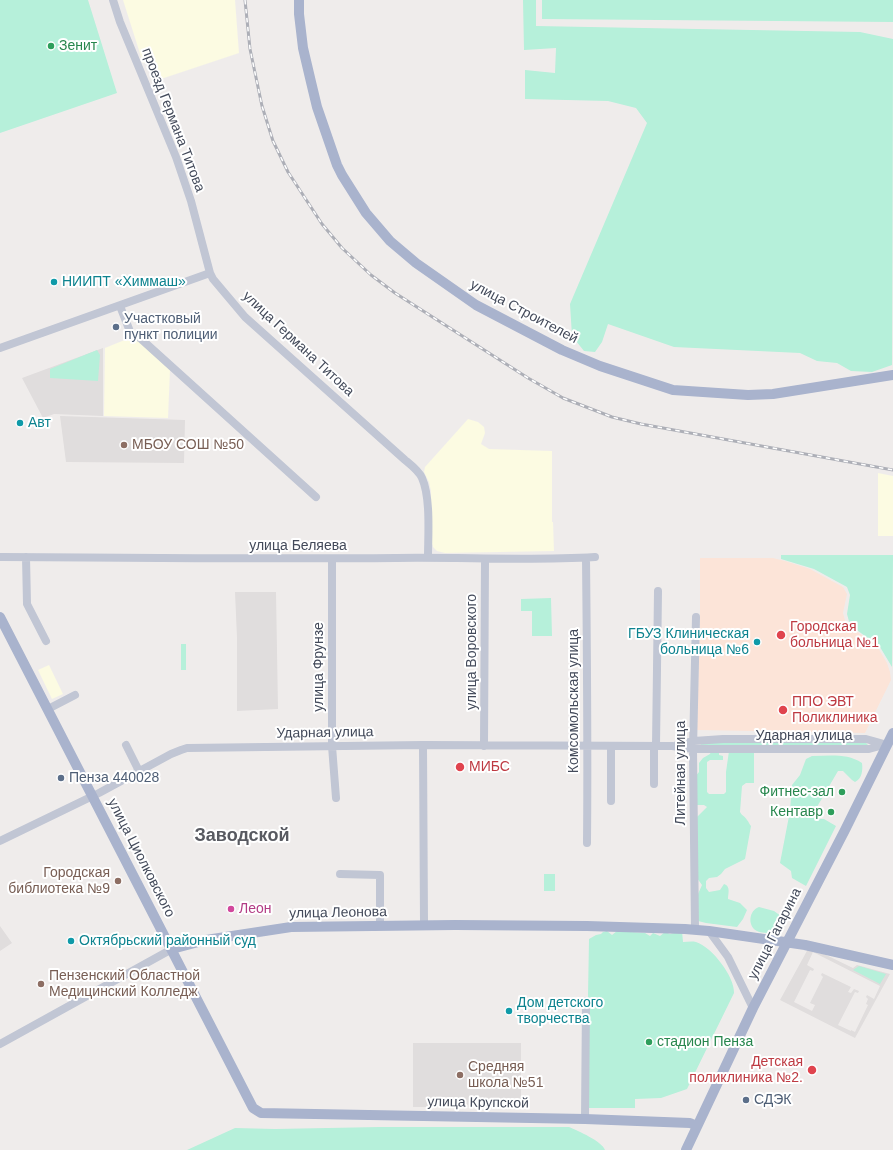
<!DOCTYPE html>
<meta charset="utf-8">
<style>
body{margin:0}
canvas{display:block;background:#efeceb}
</style>
<canvas width="893" height="1150"></canvas>
<script>
const context = document.querySelector('canvas').getContext('2d');
context.lineJoin = 'round';
function paint(path, color) {
  context.fillStyle = color;
  context.fill(path, 'evenodd');
}
function stroke(path, color, width, dash) {
  context.strokeStyle = color;
  context.lineWidth = width;
  context.lineCap = dash ? 'butt' : 'round';
  context.setLineDash(dash || []);
  context.stroke(path);
}
function write(font, color, halo, rows, align = 'center') {
  context.font = font + ' Helvetica,sans-serif';
  context.lineWidth = 4;
  context.setLineDash([]);
  context.textBaseline = 'middle';
  context.strokeStyle = halo;
  context.fillStyle = color;
  for (const [text, x, y, turn = 0] of rows) {
    context.save();
    context.translate(x, y);
    context.rotate((+turn || 0) * Math.PI / 180);
    context.textAlign = isNaN(turn) ? turn : align;
    if (halo) context.strokeText(text, 0, 0);
    context.fillText(text, 0, 0);
    context.restore();
  }
}
paint(new Path2D(`
 M123,0H235L239,53L158,80L153,69L158,67L155,60L143,63Z
 M127,339L138,340L170,370L168,418L104,416L105,348Z
 M468,419L478,422L484,427L485,433L481,444L489,449L552,451V522H553L554,551L445,553L437,551L433,547L431,540V491L429,482L424,472L425,467Z
 M878,473L893,476V536H878Z
 M49,665L63,694L52,699L38,670Z`), '#fcfbe2');
paint(new Path2D(`
 M103,348V416L54,414L43,418L22,378Z
 M60,416L185,420L184,463L66,462Z
 M235,592H276L278,709L237,711V638Z
 M0,926L12,943L0,951Z
 M808,949L822,953L853,968L857,965L890,974L855,1038L780,1000ZM813,952L880,986L874,999L867,995L866,997L868,999L866,1004L868,1005L855,1032L851,1030V1031L838,1025L855,992L858,993L859,991L854,989L851,993L848,992L851,987L822,973L821,975L823,977L810,1003L815,1005L812,1011L794,1002L810,970L813,971L814,969L807,965Z
 M413,1043H521V1107H413Z`), '#e0dddd');
paint(new Path2D(`
 M700,558H773L785,561L810,569L843,587L847,594L843,613L846,624L877,646L887,663L890,672L891,680L865,733L697,730L700,616Z`), '#fce4d8');
paint(new Path2D(`
 M0,0H88L117,93L0,133Z
 M523,0H536V26L860,32L893,39L892,365L872,372L851,371L837,363L817,361L800,353L674,347L608,324L602,342L595,352L584,351L572,336L570,304L647,123L636,108L608,101L525,99V70L555,73L556,48L524,50Z
 M542,0H893V22L542,19Z
 M97,350L100,355L98,381L50,378V369Z
 M781,555H893L892,667L880,647L850,625L847,614L850,595L847,587L814,569L781,559Z
 M551,598L552,636H532V611H521V599Z
 M181,644H186V670H181Z
 M703,743H866L868,745L866,747L700,745Z
 M712,749H719V755L723,756V760H710L707,762V792L709,794H724L726,792V772L729,751L754,753V783H746L742,786L740,812C742,816 745,816 747,820C749,822 749,824 751,826L745,859L725,869L721,874L717,877L709,878L706,881V888L709,892L720,890L724,884C731,886 728,894 728,899L740,903L747,910L743,919L737,927L706,923L698,921V894L702,885L697,878L696,818L707,807L704,805H696L695,777L699,772V763L703,758L710,754Z
 M812,756C829,756 847,753 862,763C863,770 862,779 855,782L852,780L843,771H838L814,812L815,816L819,819H824L836,826L806,886L792,878L791,871L780,863L790,811L792,785L800,775L806,759Z
 M544,874H555V891H544Z
 M759,907L774,911L781,916C782,923 779,929 773,933C768,933 761,933 757,931C747,926 749,910 759,907Z
 M607,931L612,935L617,931L645,933L650,936L653,933L660,936L665,932L670,934L682,931L683,942C687,942 692,941 696,942C712,947 735,977 734,993L687,1089L661,1098L635,1099V1108H586L589,939L596,935L601,934L603,932Z
 M859,966L886,974L880,984L853,970Z
 M380,1127H569C578,1131 602,1141 605,1150H187L235,1128L275,1129Z`), '#b6f0da');
stroke(new Path2D(`
 M113,0L120,22L176,157L191,201L210,273L213,279L245,317L405,460C411,465 419,471 422,478C431,498 428,536 428,558
 M120,306L131,334L140,338L316,497
 M0,348L210,273
 M0,557C132,558 264,559 396,558C462,557 529,561 595,557
 M26,557L27,604L46,641
 M586,558C587,653 588,748 587,843
 M332,559V746L336,798
 M48,709L75,695
 M126,745L139,771
 M423,745L424,925
 M677,745L694,741L723,739H866L884,744
 M484,746L485,559
 M611,746V801
 M656,746L658,591
 M654,784V746
 M0,841L99,793L171,754L181,750L187,748L423,745L672,746L693,749H869L887,744
 M340,874L380,875V926
 M695,929L693,749L696,617
 M709,931L728,957L753,1008
 M0,1044L172,949
 M585,1119L586,1001`), '#c1c6d4', 8);
stroke(new Path2D(`
 M299,0V14L303,48L311,82L317,107L337,165L342,175L366,213L390,241L416,263L476,305L562,350L600,366L673,390L748,395L773,394L893,375
 M0,617L253,1108L261,1113L585,1119L690,1123L697,1126
 M172,949L206,940L291,927L455,925L587,926L685,929L709,931L805,945L893,965
 M686,1150L753,1008L845,830L893,733`), '#a9b3cd', 10);
const rail = new Path2D(`
 M245,0L250,49L262,106L273,141L288,172L322,224L342,248L371,275L395,293L528,378L563,398L612,417L641,424L893,470`);
stroke(rail, '#adafb7', 3);
stroke(rail, '#fff', 1.5, [4.5]);
for (const [x, y, r, color] of [
 [51,46,4,"#2e9e5b"],
 [54,282,4,"#0f9aa8"],
 [116,327,4,"#5c6f8a"],
 [20,423,4,"#0f9aa8"],
 [124,445,4,"#8d6e63"],
 [781,635,5,"#e0444e"],
 [757,642,4,"#0f9aa8"],
 [783,710,5,"#e0444e"],
 [460,767,5,"#e0444e"],
 [61,778,4,"#5c6f8a"],
 [842,792,4,"#2e9e5b"],
 [831,812,4,"#2e9e5b"],
 [118,881,4,"#8d6e63"],
 [231,909,4,"#d1479c"],
 [71,941,4,"#0f9aa8"],
 [41,984,4,"#8d6e63"],
 [509,1011,4,"#0f9aa8"],
 [649,1042,4,"#2e9e5b"],
 [812,1070,5,"#e0444e"],
 [460,1075,4,"#8d6e63"],
 [746,1100,4,"#5c6f8a"]
]) {
  const dot = new Path2D();
  dot.arc(x, y, r, 0, 2 * Math.PI);
  context.fillStyle = color;
  context.fill(dot);
  stroke(dot, '#fff', 1.5);
}
write('14px', '#27864d', '#fff', [
 ["Зенит",59,46],
 ["Фитнес-зал",834,792,"right"],
 ["Кентавр",823,812,"right"],
 ["стадион Пенза",657,1042]
], 'left');
write('14px', '#434a5a', '#fff', [
 ["проезд Германа Титова",173,120,69],
 ["улица Строителей",524,312,28],
 ["улица Германа Титова",298,344,43],
 ["улица Беляева",298,546],
 ["улица Воровского",472,652,-90],
 ["улица Фрунзе",319,667,-90],
 ["Комсомольская улица",574,701,-90],
 ["Ударная улица",325,733,-1],
 ["Ударная улица",804,736],
 ["Литейная улица",681,773,-90],
 ["улица Циолковского",141,858,63],
 ["улица Леонова",338,913,-1],
 ["улица Гагарина",775,934,-63],
 ["улица Крупской",478,1103,1]
]);
write('14px', '#0d838f', '#fff', [
 ["НИИПТ «Химмаш»",62,282],
 ["Авт",28,423],
 ["ГБУЗ Клиническая",749,634,"right"],
 ["больница №6",749,650,"right"],
 ["Октябрьский районный суд",79,941],
 ["Дом детского",517,1003],
 ["творчества",517,1019]
], 'left');
write('14px', '#4e5e75', '#fff', [
 ["Участковый",124,319],
 ["пункт полиции",124,335],
 ["Пенза 440028",69,778],
 ["СДЭК",754,1100]
], 'left');
write('14px', '#785e54', '#fff', [
 ["МБОУ СОШ №50",132,445],
 ["Городская",110,873,"right"],
 ["библиотека №9",110,889,"right"],
 ["Пензенский Областной",49,976],
 ["Медицинский Колледж",49,992],
 ["Средняя",468,1067],
 ["школа №51",468,1083]
], 'left');
write('14px', '#be3a42', '#fff', [
 ["Городская",790,627],
 ["больница №1",790,643],
 ["ППО ЭВТ",792,702],
 ["Поликлиника",792,718],
 ["МИБС",469,767],
 ["Детская",803,1062,"right"],
 ["поликлиника №2.",803,1078,"right"]
], 'left');
write('14px', '#b23c85', '#fff', [
 ["Леон",239,909]
], 'left');
write('bold 18px', '#585a61', '#fff', [
 ["Заводской",242,836]
]);
</script>
